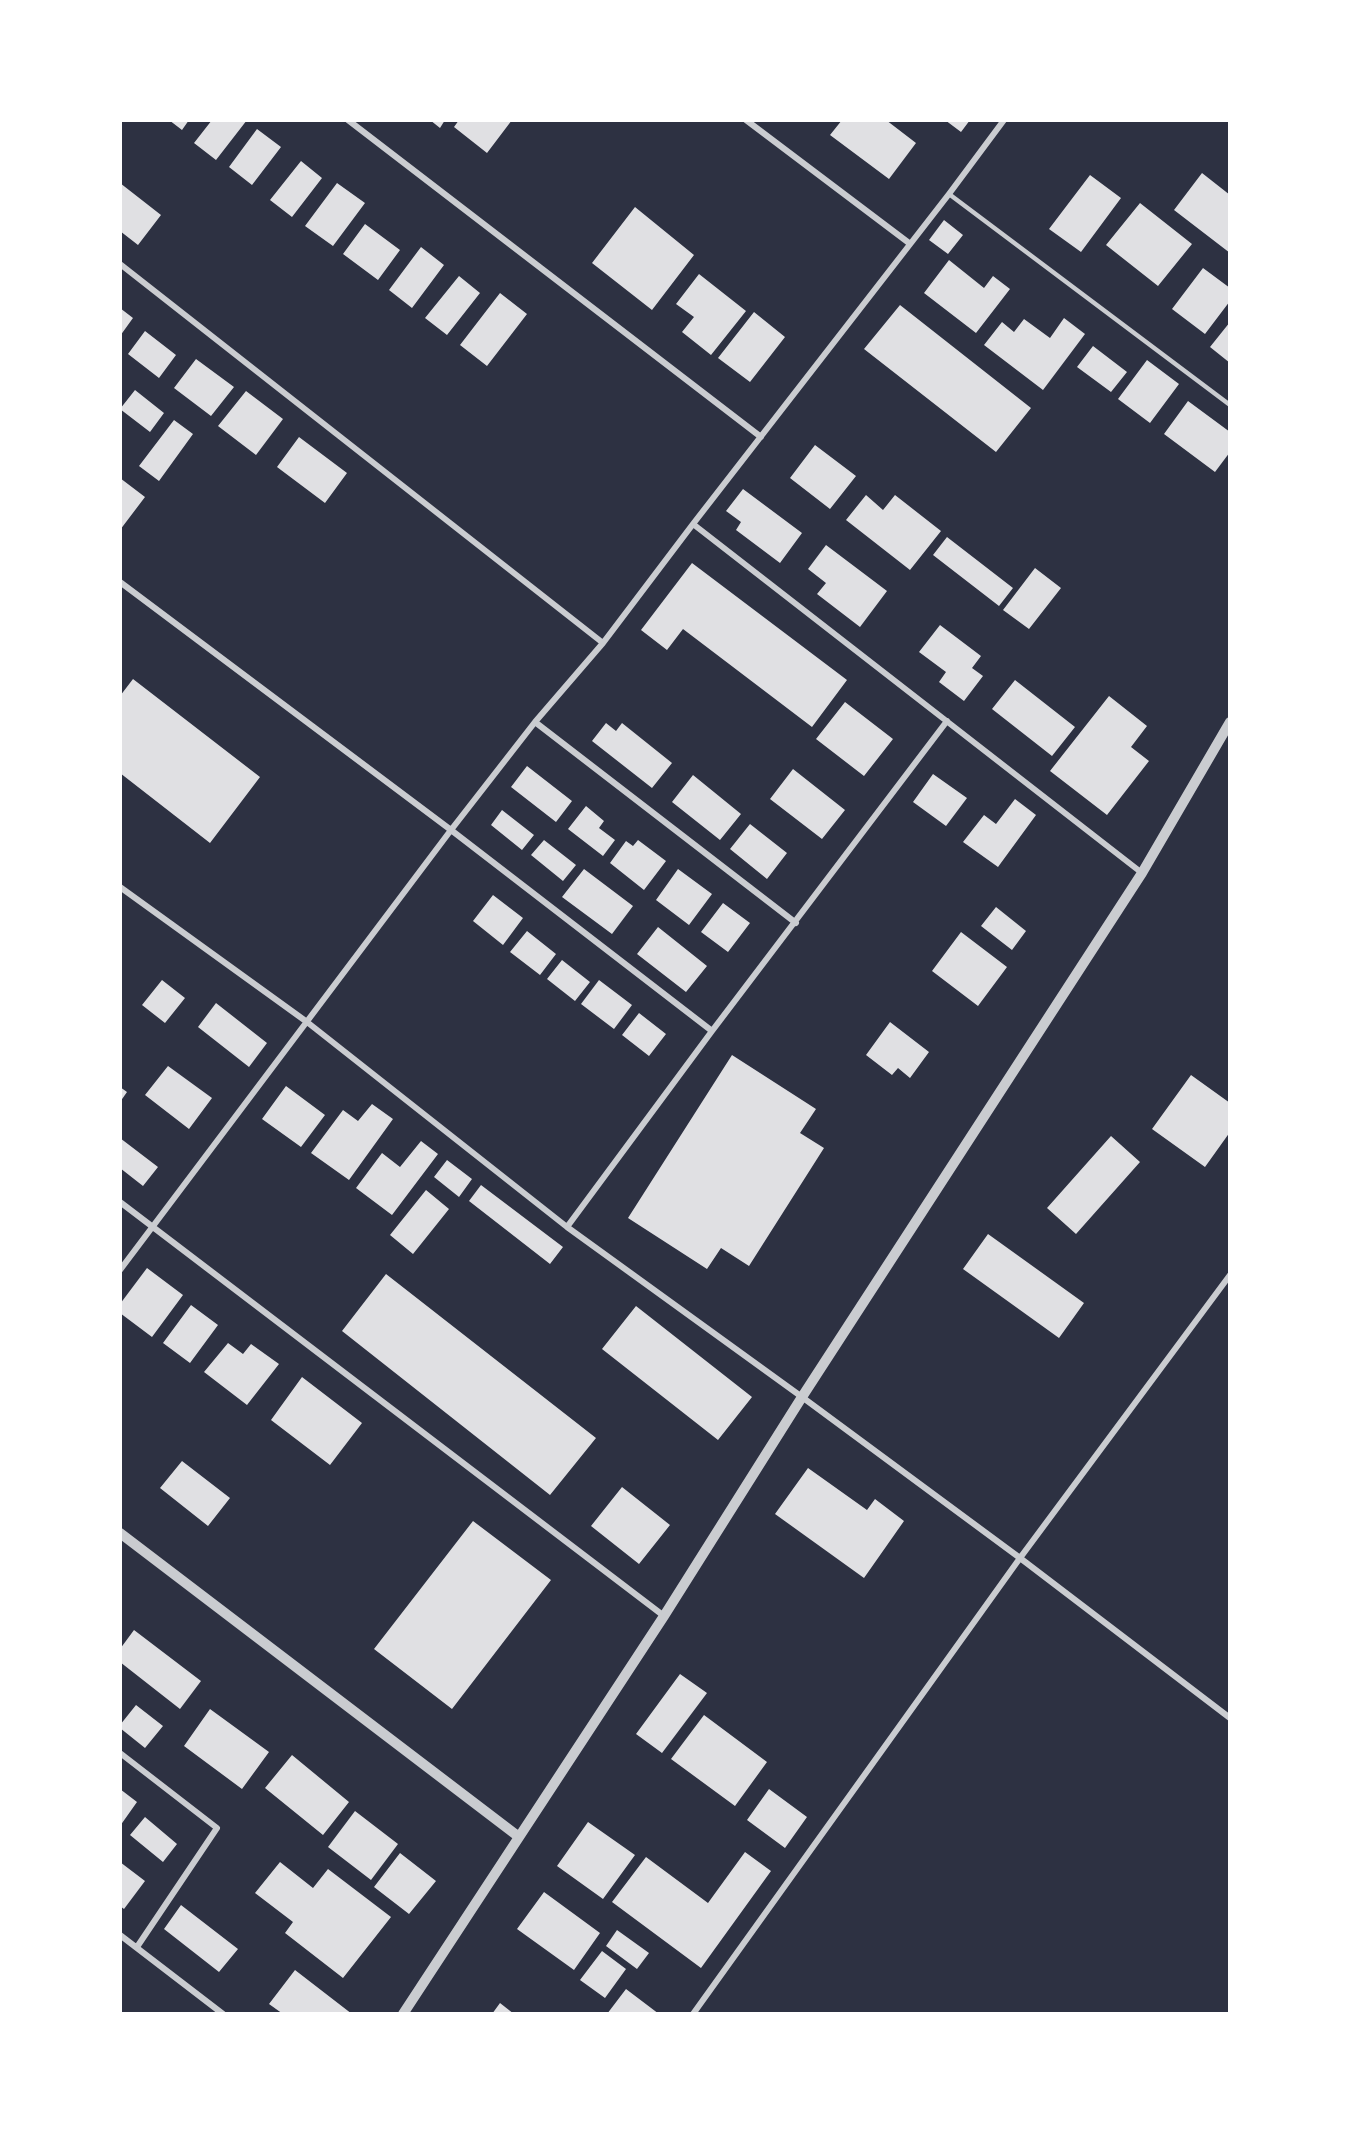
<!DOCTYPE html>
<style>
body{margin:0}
#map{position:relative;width:1350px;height:2134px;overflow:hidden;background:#2d3142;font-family:"Exo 2",sans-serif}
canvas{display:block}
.frame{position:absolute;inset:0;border:122px solid #fff;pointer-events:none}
</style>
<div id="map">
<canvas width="1350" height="2134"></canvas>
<div class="frame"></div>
</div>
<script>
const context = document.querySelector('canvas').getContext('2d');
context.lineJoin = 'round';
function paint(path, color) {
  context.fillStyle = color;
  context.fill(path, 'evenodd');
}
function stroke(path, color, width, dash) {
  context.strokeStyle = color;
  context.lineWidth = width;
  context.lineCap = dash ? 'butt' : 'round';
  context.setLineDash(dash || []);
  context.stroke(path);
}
paint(new Path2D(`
 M169,120H189L182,130Z
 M212,120H247L216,160L194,143Z
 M430,120H445L440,128Z
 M459,120H512L487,153L454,127Z
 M842,120H886L916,143L889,179L830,135Z
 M945,120H970L961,132Z
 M257,129L281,147L252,185L229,167Z
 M301,161L322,178L292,217L270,200Z
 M1202,173L1230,195V253L1174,210Z
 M1090,175L1121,198L1081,252L1049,229Z
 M120,183L161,215L138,245L120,231Z
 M337,183L365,203L333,246L305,226Z
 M1140,203L1192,244L1158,286L1106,245Z
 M635,207L694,255L652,310L592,263Z
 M944,220L963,235L948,254L929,240Z
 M365,224L400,250L378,280L343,254Z
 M421,247L444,265L412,308L389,290Z
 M949,260L984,288L993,276L1010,289L976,333L924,293Z
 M1203,268L1230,288V301L1205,334L1172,309Z
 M699,274L746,311L711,355L682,332L694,317L676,304Z
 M459,276L480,293L447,335L425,318Z
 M500,293L527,314L487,366L460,345Z
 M900,305L1031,408L996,452L864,349Z
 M120,308L133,318L120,336Z
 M754,312L785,337L750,382L718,358Z
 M1064,318L1085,334L1043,390L984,345L1002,322L1014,332L1024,319L1050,338Z
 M1230,322V363L1210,347Z
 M145,331L176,355L159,378L128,354Z
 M1093,346L1127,372L1111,392L1077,367Z
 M196,359L234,387L211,416L174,388Z
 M1147,360L1179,384L1150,423L1118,399Z
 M135,390L164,413L150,432L120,409Z
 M246,391L283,419L256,455L218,426Z
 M1188,401L1230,432V452L1215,472L1164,434Z
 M174,420L193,434L159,481L139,466Z
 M299,437L347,473L325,503L277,467Z
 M815,445L856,476L830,509L790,478Z
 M120,478L145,497L120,530Z
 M743,489L802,533L780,563L736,530L741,522L726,511Z
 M866,495L883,510L895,495L941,531L910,570L846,520Z
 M947,537L1013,588L999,606L933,555Z
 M826,545L887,591L860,627L817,594L826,583L808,569Z
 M692,563L847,680L812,727L683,629L667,650L641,630Z
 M1035,568L1061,588L1029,629L1003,610Z
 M940,625L981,656L972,668L983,676L964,701L939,682L946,672L919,652Z
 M133,679L260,777L210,843L120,773V696Z
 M1015,680L1075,727L1052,756L992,709Z
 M1109,696L1147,726L1131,747L1149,761L1107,815L1050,771Z
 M845,702L893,739L864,776L816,739Z
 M606,723L616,731L622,723L672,763L652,788L592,741Z
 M527,766L572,801L556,822L511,787Z
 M793,769L845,810L822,839L770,799Z
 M933,774L967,798L946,826L913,802Z
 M693,775L741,814L720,840L672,802Z
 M1015,799L1036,815L998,867L963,842L984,815L996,824Z
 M586,806L604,821L599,828L615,840L603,856L568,829Z
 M502,810L534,835L522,850L491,825Z
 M750,824L787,853L767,879L730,849Z
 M544,840L576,865L563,881L531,855Z
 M638,840L666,861L644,890L610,863L626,841L633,846Z
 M584,869L633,906L612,934L562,897Z
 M678,869L712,894L689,925L656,900Z
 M493,895L523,918L503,945L473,921Z
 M723,903L750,923L728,952L701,932Z
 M996,907L1026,931L1012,950L981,926Z
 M658,927L707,966L686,992L637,954Z
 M527,931L556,954L540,975L510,952Z
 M961,932L1007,967L978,1006L932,971Z
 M562,960L590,982L575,1001L547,979Z
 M162,980L185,998L165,1023L142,1005Z
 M599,980L632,1005L614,1029L581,1004Z
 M216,1003L267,1043L249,1067L198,1027Z
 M639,1013L666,1034L649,1056L622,1035Z
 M890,1022L929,1052L910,1078L898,1068L892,1075L866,1055Z
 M732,1055L816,1109L800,1133L824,1148L749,1266L721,1248L707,1269L628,1218Z
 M168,1066L212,1098L189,1129L145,1095Z
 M1191,1075L1230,1103V1132L1205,1167L1152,1129Z
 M286,1086L325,1115L301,1147L262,1119Z
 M120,1087L127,1092L120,1102Z
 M372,1104L393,1119L349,1180L311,1153L343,1110L358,1121Z
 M1111,1136L1140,1162L1076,1234L1047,1208Z
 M120,1138L158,1167L143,1186L120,1168Z
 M421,1141L438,1154L392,1215L356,1188L382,1153L400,1167Z
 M447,1160L472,1179L459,1197L434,1177Z
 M481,1185L563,1247L550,1264L469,1201Z
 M426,1190L449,1209L413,1254L390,1235Z
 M988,1234L1084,1303L1059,1338L963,1269Z
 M147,1268L183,1295L152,1337L120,1313V1304Z
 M386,1274L596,1438L550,1495L342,1331Z
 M191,1305L218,1325L190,1363L163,1343Z
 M636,1306L752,1397L718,1440L602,1349Z
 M228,1343L243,1354L251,1344L279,1364L247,1405L204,1372Z
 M302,1377L362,1423L330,1465L271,1420Z
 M182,1461L230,1498L208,1526L160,1488Z
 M808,1468L867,1510L875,1499L904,1521L864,1578L775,1514Z
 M622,1487L670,1525L639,1564L591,1526Z
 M473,1521L551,1580L452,1709L374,1649Z
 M134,1630L201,1681L180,1709L120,1662V1649Z
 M680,1674L707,1693L662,1753L636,1734Z
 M136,1705L163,1726L145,1748L120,1728V1725Z
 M210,1709L269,1752L242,1789L184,1746Z
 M704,1715L767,1762L735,1806L671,1759Z
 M292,1755L349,1802L323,1835L265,1788Z
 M120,1789L137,1802L120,1826Z
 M769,1789L807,1817L785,1848L747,1820Z
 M355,1811L398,1844L371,1880L328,1847Z
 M145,1817L177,1844L163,1862L130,1835Z
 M588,1822L635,1855L603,1899L557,1866Z
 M745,1852L771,1871L701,1968L612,1902L646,1857L708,1903Z
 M400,1853L436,1881L409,1914L374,1887Z
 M120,1862L145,1881L124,1909L120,1906Z
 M280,1862L313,1888L328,1869L391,1917L343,1978L285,1933L293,1922L255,1893Z
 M544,1892L600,1933L574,1970L517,1929Z
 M181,1905L238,1949L219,1972L164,1929Z
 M617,1930L649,1953L637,1969L606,1946Z
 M602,1951L626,1969L605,1998L580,1980Z
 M295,1970L352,2014H283L269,2004Z
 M626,1989L659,2014H607Z
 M500,2003L514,2014H492Z`), '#e0e0e3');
stroke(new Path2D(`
 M949,194L1230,405`), '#caccd0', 4.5);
stroke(new Path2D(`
 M348,120L761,437
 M746,120L909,243
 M120,264L603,643
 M693,524L1142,873
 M120,582L451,830L712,1031
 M535,722L796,923
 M120,887L307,1022L567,1227L802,1397L1020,1558L1230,1718
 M120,1202L664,1616
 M567,1227L712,1031L947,721
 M120,1270L451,830L535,722L603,643L693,524L949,194L1004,120
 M120,1753L217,1828L137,1947
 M120,1935L223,2014
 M693,2014L1020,1558L1230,1275`), '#caccd0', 6);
stroke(new Path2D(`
 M120,1533L519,1837
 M403,2014L664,1616L802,1397L1142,873L1230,722`), '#caccd0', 10);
</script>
